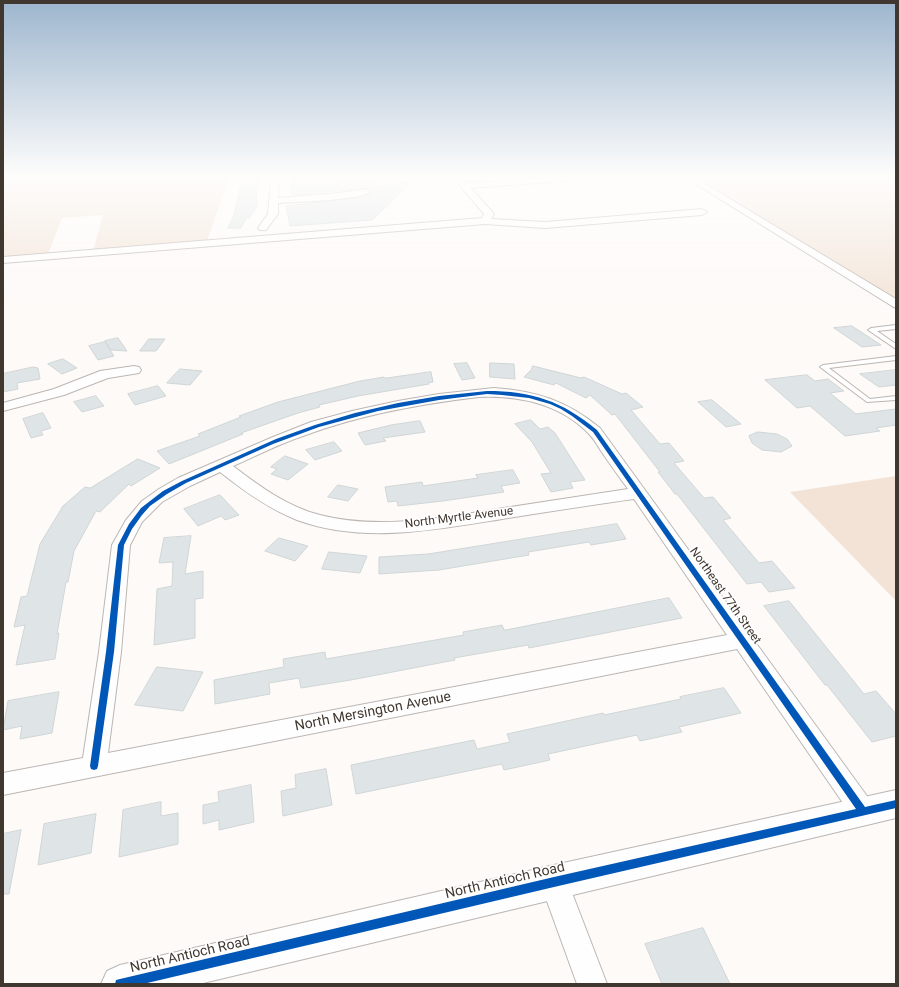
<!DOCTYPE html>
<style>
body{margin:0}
#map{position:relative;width:899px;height:987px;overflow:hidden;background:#fdfaf8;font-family:Roboto,sans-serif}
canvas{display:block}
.frame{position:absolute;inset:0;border:4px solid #40372f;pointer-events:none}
</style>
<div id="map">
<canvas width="899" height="987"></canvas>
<div class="frame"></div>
</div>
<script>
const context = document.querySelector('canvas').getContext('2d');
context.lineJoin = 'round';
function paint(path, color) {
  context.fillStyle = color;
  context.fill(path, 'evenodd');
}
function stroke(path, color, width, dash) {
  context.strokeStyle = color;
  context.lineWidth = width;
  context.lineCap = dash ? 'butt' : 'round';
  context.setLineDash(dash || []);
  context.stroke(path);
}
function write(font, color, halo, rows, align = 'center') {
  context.font = font + ' Roboto,sans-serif';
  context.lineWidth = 3.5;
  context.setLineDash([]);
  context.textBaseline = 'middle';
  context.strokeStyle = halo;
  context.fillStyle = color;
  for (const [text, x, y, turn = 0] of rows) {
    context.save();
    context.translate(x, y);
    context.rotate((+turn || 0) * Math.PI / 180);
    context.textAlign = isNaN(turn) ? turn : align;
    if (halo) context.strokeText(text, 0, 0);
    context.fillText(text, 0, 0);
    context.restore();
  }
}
paint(new Path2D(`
 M3,178H229L207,241L93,251L103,215L62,218L48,254L3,258Z
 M690,178H896V302Z
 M896,476V601L790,492Z`), '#f2e3d6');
const building = new Path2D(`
 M246,178H262L256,189L257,206L249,218H246L241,228H228L234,215L241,184H243Z
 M295,178H311L307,186L373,180L376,186L412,182L372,220L290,226L286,206L355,198L371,193L366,188L292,195L290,187Z
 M852,326L881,345L862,347L834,328Z
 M118,338L127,351L111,350L105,341Z
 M149,339H165L156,351H140Z
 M105,342L114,356L98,360L89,346Z
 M63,359L77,368L62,374L48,364Z
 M467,363L475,378L462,380L454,364Z
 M490,363L514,364L515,379L490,377Z
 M533,366L581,378L584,377L622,394L626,393L643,407L631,410L660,444L669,443L684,461L674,463L704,498L713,497L731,518L723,520L759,563L772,561L795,588L769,592L761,582L747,584L677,494H675L658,472H660L615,414L612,415L590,395L586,398L556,383L554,385L524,377L531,370Z
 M33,367L38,368L40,379L17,383L18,389L3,392V374Z
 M180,369L202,371L190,385L167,383Z
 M896,370V385L879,387L860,374Z
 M431,372L433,382L428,383L429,384L358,396L319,405L320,407L298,413L241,433L243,434L169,464L157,451L200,436L198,434L241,417L239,416L278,402L360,381L384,377L385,378Z
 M807,375L815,381L828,379L844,391L830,393L856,414L896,409V425L876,428L880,431L845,436L810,406L797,408L765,380Z
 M158,386L166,396L135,405L128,394Z
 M96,396L104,406L82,412L74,402Z
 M712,400L741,424L726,427L698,402Z
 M43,413L51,428L41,431L43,435L31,438L23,419Z
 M531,420L540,429L548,427L555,433L585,480L570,482L573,488L551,492L541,474L551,473L532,442L515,424Z
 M420,421L425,432L383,438L386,441L365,445L358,433L391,425Z
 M758,432L777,434L787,439L792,446L781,452L762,450L752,443L749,436Z
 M334,442L342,451L315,460L306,450Z
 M285,456L308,464L288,480L271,474L277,469L271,467Z
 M138,459L160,468L131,486L129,484L100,512L96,511L74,551L68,582H66L57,634L59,633L55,659L16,665L25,625L14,627L21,597L27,596L40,544L63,506L85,487L90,488Z
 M513,470L520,483L501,486L504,492L443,501L398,506L397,501L388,502L385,487L422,482L423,486L478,478L476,475Z
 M338,485L358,489L348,501L328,497Z
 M220,495L239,515L225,520L221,516L198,526L184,509Z
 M617,524L626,539L591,545L589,542L528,552L529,555L439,570L379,574V557L428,554Z
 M191,536L185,574L203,571V598L195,599V638L154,645L157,589L172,586L173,562L159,563L164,538Z
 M279,538L308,546L295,561L265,551Z
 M329,552L367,556L360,573L322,569Z
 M669,598L682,618L529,648L528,645L454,658L455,660L351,680L301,688L299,678L269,683L270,694L215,704L214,680L284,667L283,659L325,652L326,659L464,635L463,632L502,625L504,630Z
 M789,601L864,694L876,691L896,714V736L872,742L827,685H825L764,606Z
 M157,667L203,672L183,711L135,705Z
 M724,688L741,713L679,727L682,732L640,741L637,735L548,754L550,760L504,770L502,764L356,794L351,765L474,740L477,749L510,742L507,734L603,713L604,715L681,699L680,697Z
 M59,692L52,733L20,739L22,726L3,730L8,701Z
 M326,769L332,805L283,816L281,791L296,788L295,775Z
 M251,785L254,822L219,830V820L203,824V805L219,802L218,792Z
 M161,802V816L178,813V844L119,857L123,810Z
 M96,814L91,853L38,865L44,824Z
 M21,830L9,894H3V834Z
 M703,928L730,984H662L645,944Z`);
paint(building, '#dfe4e6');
stroke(building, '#d0d5d6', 1);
const service = new Path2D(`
 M896,325V329L877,331L896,344V349L868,330L871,328Z
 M896,356V360L829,368L870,399L896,396V400L867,402L820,367L823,365Z`);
const minor = new Path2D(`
 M275,178H284L279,182L278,198L339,193L366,189L370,192C362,200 293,202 278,203V214L266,230H260L258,228L268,214L271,181Z
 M457,178H463L467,183L548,178H582L578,180L471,188L494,214L491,219L545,222L702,209L707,212L702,215L545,228L485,224L3,263V257L482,218L484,214L457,182L456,180Z
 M686,178H695L896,299V308L892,306Z
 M134,366L139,367L141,370L139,373L108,378L64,395L3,411V403L54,389L100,371Z
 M494,388C537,391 567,401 600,428L872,803L876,811L872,819L863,823L854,819L737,649L3,795V773L83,758L99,652L112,545L126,520L142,501L159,489L178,478L273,437L311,422L352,411L398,401L439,394ZM479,397C518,395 561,404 589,434C594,439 598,446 601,451C610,464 619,477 628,489C584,496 541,502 498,509C440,518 378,530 320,515C288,507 259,486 233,466C256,456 279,444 303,436C359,415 419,404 479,397ZM220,472C244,491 269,509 297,520C363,544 434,530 502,519C546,512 590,505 634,499L727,635L108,753L121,652L130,545L142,522L162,502L190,486Z
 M554,869L564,872L607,984H577L540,882L544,872Z`);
const tertiary = new Path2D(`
 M896,790V818L199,984H101L107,971L120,965L554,865Z`);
stroke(service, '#bcb6b2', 2);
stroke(minor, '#bcb6b2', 2);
stroke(tertiary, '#bcb6b2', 2);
paint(service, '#fffefe');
paint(minor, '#fffefe');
paint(tertiary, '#fffefe');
paint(new Path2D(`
 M487,391C532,391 562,401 597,430L865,807L896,800V808L554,887L143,984H115L116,980L120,979L554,877L856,809L593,432L572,416L561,409L550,404L529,398L502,395L487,394L439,400L378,411L319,427L273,444L186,483L167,494L150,506L142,515L132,529L124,545L114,652L98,766L97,769L94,770L91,769L90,766L106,652L118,545L129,524L141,508L163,491L182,481L276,439L315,425L355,413L398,403L439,396Z`), '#0057b8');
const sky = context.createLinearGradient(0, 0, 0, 316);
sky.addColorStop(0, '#9db6ce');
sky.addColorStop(0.56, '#fefdfc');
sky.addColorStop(1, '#fefdfc00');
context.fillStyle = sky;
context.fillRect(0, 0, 899, 316);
write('12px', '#40372f', '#fff', [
 ["North Myrtle Avenue",459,518,-7],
 ["Northeast 77th Street",725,596,55]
]);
write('14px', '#40372f', '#fff', [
 ["North Mersington Avenue",373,712,-11],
 ["North Antioch Road",505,881,-13],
 ["North Antioch Road",190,955,-13]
]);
</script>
